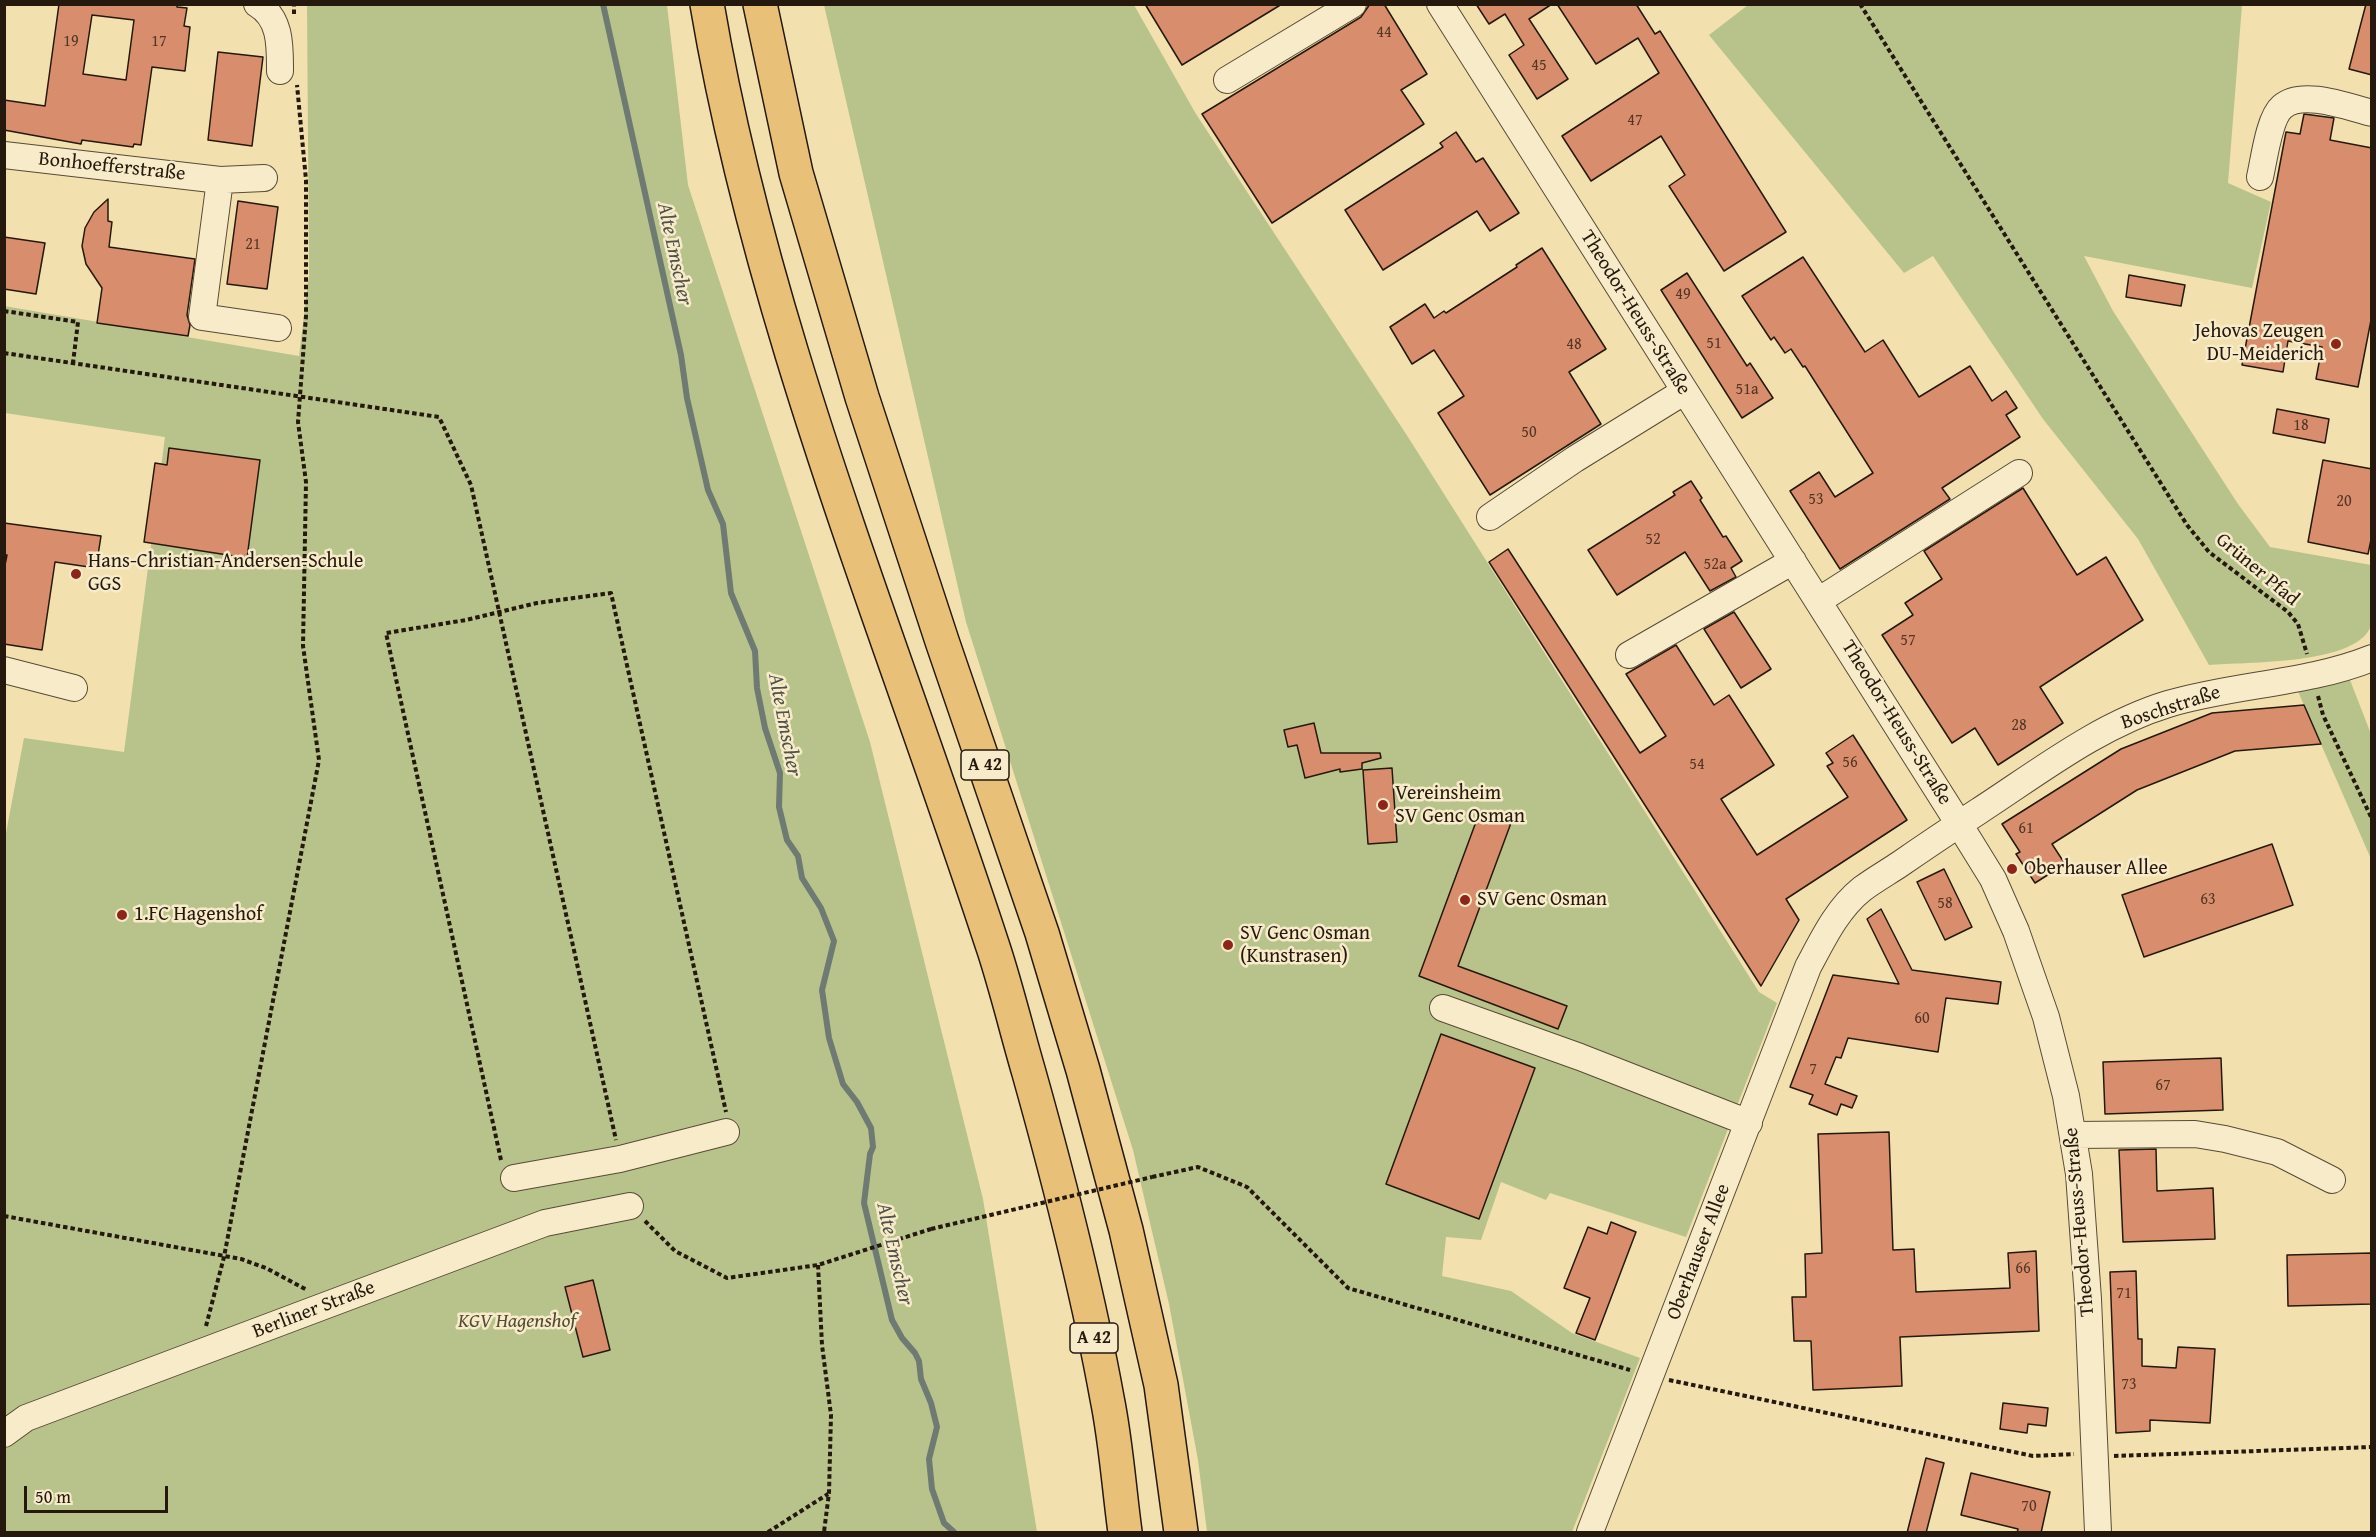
<!DOCTYPE html>
<meta charset="utf-8">
<style>
body{margin:0}
#map{position:relative;width:2376px;height:1537px;overflow:hidden;background:#f2e0ae;font-family:"Gentium Book Plus",serif}
canvas{display:block}
.frame{position:absolute;inset:0;border:6px solid #25190e;pointer-events:none}
.scale{position:absolute;left:24px;top:1486px;width:144px;height:27px;box-sizing:border-box;border:3px solid #25190e;border-top:0;padding-left:8px;font-size:18px;line-height:21px;white-space:nowrap;color:#25190e;-webkit-text-stroke:4px #f7ebca;paint-order:stroke}
</style>
<div id="map">
<canvas width="2376" height="1537"></canvas>
<div class="frame"></div>
<div class="scale">50 m</div>
</div>
<script>
const context = document.querySelector('canvas').getContext('2d');
context.lineJoin = 'round';
function paint(path, color) {
  context.fillStyle = color;
  context.fill(path, 'evenodd');
}
function stroke(path, color, width, dash) {
  context.strokeStyle = color;
  context.lineWidth = width;
  context.lineCap = dash ? 'butt' : 'round';
  context.setLineDash(dash || []);
  context.stroke(path);
}
function write(font, color, halo, rows, align = 'center') {
  context.font = font + ' "Gentium Book Plus",serif';
  context.lineWidth = 5;
  context.setLineDash([]);
  context.textBaseline = 'middle';
  context.strokeStyle = halo;
  context.fillStyle = color;
  for (const [text, x, y, turn = 0] of rows) {
    context.save();
    context.translate(x, y);
    context.rotate((+turn || 0) * Math.PI / 180);
    context.textAlign = isNaN(turn) ? turn : align;
    if (halo) context.strokeText(text, 0, 0);
    context.fillText(text, 0, 0);
    context.restore();
  }
}
paint(new Path2D(`
 M307,5H667L688,185L870,742L983,1199L1037,1532H5V838L24,738L124,752L165,437L5,413L4,306L299,356L309,275Z
 M824,5H1134L1196,114L1408,437L1759,992L1777,1003L1686,1237L1550,1193L1546,1200L1501,1182L1481,1240L1446,1237L1442,1276L1511,1291L1572,1333L1640,1358L1572,1532H1207L1198,1460L1169,1304L1133,1150L966,622Z
 M1748,5H2242L2228,183L2271,202L2252,288L2084,256L2113,311L2238,504L2270,547L2371,565C2372,580 2375,612 2371,625C2360,665 2244,662 2209,665L2138,539L2043,419L1933,256L1904,273L1709,35Z
 M2350,680L2371,734V859L2297,689Z`), '#b8c38c');
stroke(new Path2D(`
 M603,4L681,355L687,398L708,490L723,524L731,593L755,651L757,688L765,728L780,773L779,807L787,840L798,856L802,878L821,908L834,941L822,990L829,1038L843,1084L857,1102L871,1128L873,1147L870,1154L864,1203L892,1320L902,1338L915,1353L919,1361L921,1379L931,1403L937,1427L929,1459L932,1489L944,1523L954,1532`), '#6f7a73', 6);
const building = new Path2D(`
 M59,4H177V7L187,8L184,26L190,27L185,71L152,67L141,145L134,144L133,147L82,140L81,144L4,130V100L45,106ZM92,15L134,20L126,80L83,74Z
 M1145,4H1282L1182,65Z
 M1370,4H1384L1427,74L1401,90L1424,124L1272,223L1202,114L1361,17Z
 M1476,4H1552L1529,19L1568,79L1537,99L1509,55L1524,45L1505,14L1489,24Z
 M1557,4H1636L1655,34L1660,31L1786,232L1724,271L1669,186L1685,175L1661,136L1591,181L1562,136L1659,73L1638,38L1596,64Z
 M2366,4H2372V75L2349,69Z
 M218,52L263,57L252,146L208,140Z
 M2304,114L2334,118L2330,140L2372,148V315L2358,387L2316,379L2322,347L2288,341L2283,372L2242,365L2286,132L2300,134Z
 M1456,132L1476,162L1483,158L1519,213L1490,231L1477,211L1383,270L1345,210L1443,147L1440,143Z
 M108,199V221L112,222L109,247L195,259L187,315L190,325L188,336L97,323L102,288L86,264L82,246L85,228L94,212Z
 M238,201L278,207L267,289L227,284Z
 M4,237L45,243L36,294L4,289Z
 M1542,248L1606,349L1569,372L1601,424L1490,495L1438,413L1464,396L1434,350L1412,364L1390,327L1425,304L1434,318L1444,311L1446,313L1517,267L1516,265Z
 M1803,257L1865,352L1883,340L1919,397L1970,366L1992,401L2006,391L2017,408L2006,415L2020,437L1942,488L1950,499L1840,569L1790,491L1819,472L1835,497L1873,473L1805,366L1803,367L1791,349L1785,353L1774,337L1771,340L1742,296Z
 M1687,273L1747,366L1750,363L1773,398L1742,418L1661,290Z
 M2129,275L2185,285L2181,306L2126,297Z
 M2277,409L2329,419L2325,443L2273,433Z
 M169,448L260,460L247,558L144,542L155,463L167,465Z
 M2323,460L2372,469V535L2368,554L2308,542Z
 M1691,481L1702,498L1700,500L1723,537L1726,536L1742,561L1731,568L1736,577L1710,591L1685,552L1617,595L1588,550L1675,495L1673,492Z
 M2023,488L2077,575L2106,557L2143,620L2040,687L2063,723L1998,765L1975,728L1952,743L1882,635L1913,615L1905,603L1942,579L1924,551Z
 M4,523L101,536L96,568L55,562L42,650L4,644V570L7,555H4Z
 M1508,549L1640,753L1666,736L1626,674L1676,645L1714,705L1729,695L1774,765L1721,799L1757,855L1848,797L1827,766L1833,763L1826,753L1853,735L1907,820L1786,899L1799,920L1761,986L1489,562Z
 M1734,612L1771,669L1741,688L1704,629Z
 M2304,705L2321,744L2235,751L2137,790L2052,844L2065,864L2035,883L2016,854L2020,852L2002,824L2121,749L2212,713Z
 M1314,723L1321,753H1380L1381,758L1362,763V769L1340,772V769L1305,778L1297,745L1288,747L1284,730Z
 M1392,768L1397,842L1368,844L1363,770Z
 M1480,811L1511,823L1458,966L1567,1006L1558,1029L1419,976Z
 M2272,844L2293,905L2144,957L2122,895Z
 M1944,869L1972,927L1945,940L1917,882Z
 M1881,909L1912,970L2001,982L1998,1004L1946,998L1938,1052L1848,1038L1841,1058L1836,1057L1825,1084L1857,1096L1852,1108L1841,1104L1837,1115L1809,1104L1813,1095L1790,1087L1833,975L1899,984L1867,919Z
 M1441,1034L1535,1068L1479,1219L1386,1184Z
 M2221,1058L2223,1110L2105,1114L2103,1062Z
 M1889,1132L1893,1250L1914,1249L1916,1292L2010,1288L2008,1253L2036,1251L2039,1331L1900,1337L1902,1386L1813,1390L1811,1341H1794L1792,1297H1806L1805,1254L1822,1253L1818,1134Z
 M2156,1149L2157,1191L2213,1188L2215,1239L2123,1242L2119,1150Z
 M1611,1222L1636,1232L1595,1340L1576,1333L1590,1298L1564,1288L1588,1227L1607,1234Z
 M2372,1253V1304L2288,1306L2287,1255Z
 M2136,1271L2138,1339H2142V1366L2176,1368L2178,1347L2215,1349L2210,1423L2150,1420V1431L2116,1433L2110,1272Z
 M593,1280L610,1350L583,1357L565,1287Z
 M2003,1403L2048,1408L2046,1426L2028,1424L2027,1433L2000,1429Z
 M1926,1458L1944,1463L1926,1533H1907Z
 M1971,1473L2050,1492L2041,1533H2017L2018,1529L1961,1515Z`);
paint(building, '#d88d6c');
stroke(building, '#25190e', 1.5);
const minor = new Path2D(`
 M257,4C281,18 280,46 280,71
 M1440,4L1959,824L1993,879L2016,931L2046,1017L2066,1096L2079,1174L2088,1299L2098,1532
 M1227,80L1353,4
 M4,155L220,180L202,317L278,328
 M2260,177C2264,160 2269,118 2282,107C2302,89 2348,107 2372,113
 M220,180L264,178
 M1490,517L1575,459L1685,391
 M1818,601L2019,473
 M1629,655L1793,561
 M4,670L74,688
 M1443,1008L1580,1057L1749,1123
 M2073,1135L2195,1134L2225,1139L2277,1152L2332,1180
 M514,1178L620,1159L726,1132
 M4,1434L26,1418L545,1223L630,1206
 M1590,1532L1808,967C1823,939 1837,909 1862,889C1874,880 1888,872 1900,864C1926,846 1953,828 1979,811C2039,772 2099,725 2168,704C2235,684 2307,684 2372,658`);
const highway = new Path2D(`
 M707,4C762,330 892,637 994,950C1007,990 1017,1032 1029,1073C1059,1180 1087,1288 1107,1398C1116,1442 1119,1488 1125,1532
 M760,4L796,173L862,397L942,641L1042,933L1083,1070L1126,1230L1161,1385L1181,1532`);
stroke(minor, '#584b36', 28);
stroke(highway, '#25190e', 36);
stroke(new Path2D(`
 M1860,4L2187,525L2209,552L2288,612L2298,624L2307,654
 M294,14V4
 M4,311L78,322L73,363
 M4,353L439,417L471,485L616,1140
 M2318,696L2323,715L2372,819
 M501,1160L386,633L466,620L537,603L611,593L726,1112
 M1152,1177L1198,1167L1247,1187L1348,1288L1630,1370
 M4,1216L241,1259L266,1268L307,1290
 M645,1221L675,1251L727,1278L818,1265L931,1229
 M818,1265L822,1345L831,1415L829,1493L824,1532
 M206,1326L224,1257L319,760L303,646L306,482L298,422L306,316V180L297,85
 M1669,1380L2033,1456L2074,1454
 M2114,1456L2372,1447
 M768,1532L828,1494`), '#25190e', 4, [4.5, 3]);
stroke(minor, '#f7ebca', 26);
stroke(highway, '#e9c077', 33);
stroke(new Path2D(`
 M931,1229L1152,1177`), '#25190e', 4, [4.5, 3]);
for (const [x, y, r, color] of [
 [2336,344,6,"#8f2418"],
 [76,574,6,"#8f2418"],
 [1383,805,6,"#8f2418"],
 [2012,869,6,"#8f2418"],
 [1465,900,6,"#8f2418"],
 [122,915,6,"#8f2418"],
 [1228,945,6,"#8f2418"]
]) {
  const dot = new Path2D();
  dot.arc(x, y, r, 0, 2 * Math.PI);
  context.fillStyle = color;
  context.fill(dot);
  stroke(dot, '#f7ebca', 2);
}
write('16px', '#523626', null, [
 ["44",1384,33],
 ["19",71,42],
 ["17",159,42],
 ["45",1539,66],
 ["47",1635,121],
 ["21",253,245],
 ["49",1683,295],
 ["51",1714,344],
 ["48",1574,345],
 ["51a",1747,390],
 ["18",2301,426],
 ["50",1529,433],
 ["53",1816,500],
 ["20",2344,502],
 ["52",1653,540],
 ["52a",1715,565],
 ["57",1908,641],
 ["28",2019,726],
 ["56",1850,763],
 ["54",1697,765],
 ["61",2026,829],
 ["63",2208,900],
 ["58",1945,904],
 ["60",1922,1019],
 ["7",1813,1070],
 ["67",2163,1086],
 ["66",2023,1269],
 ["71",2124,1294],
 ["73",2129,1385],
 ["70",2029,1507]
]);
for (const [x, y, w] of [
 [985,765,48],
 [1094,1338,48]
]) {
  const box = new Path2D();
  box.roundRect(x - w / 2, y - 15, w, 30, 4.5);
  context.fillStyle = '#f7ebca';
  context.fill(box);
  stroke(box, '#25190e', 1.5);
}
write('bold 18px', '#25190e', null, [
 ["A 42",985,765],
 ["A 42",1094,1338]
]);
write('20px', '#25190e', '#f7ebca', [
 ["Bonhoefferstraße",112,167,6],
 ["Theodor-Heuss-Straße",1635,313,58],
 ["Grüner Pfad",2257,570,40],
 ["Boschstraße",2171,708,-18],
 ["Theodor-Heuss-Straße",1896,723,58],
 ["Theodor-Heuss-Straße",2080,1222,-95],
 ["Oberhauser Allee",1699,1252,-69],
 ["Berliner Straße",314,1310,-21]
]);
write('20px', '#25190e', '#f7ebca', [
 ["Jehovas Zeugen",2324,332,"right"],
 ["DU-Meiderich",2324,355,"right"],
 ["Hans-Christian-Andersen-Schule",88,562],
 ["GGS",88,585],
 ["Vereinsheim",1395,794],
 ["SV Genc Osman",1395,817],
 ["Oberhauser Allee",2024,869],
 ["SV Genc Osman",1477,900],
 ["1.FC Hagenshof",134,915],
 ["SV Genc Osman",1240,934],
 ["(Kunstrasen)",1240,957]
], 'left');
write('italic 20px', '#514c34', '#f7ebca', [
 ["KGV Hagenshof",517,1322]
]);
write('italic 21px', '#505149', '#f7ebca', [
 ["Alte Emscher",674,254,78],
 ["Alte Emscher",784,725,79],
 ["Alte Emscher",894,1254,77]
]);
</script>
